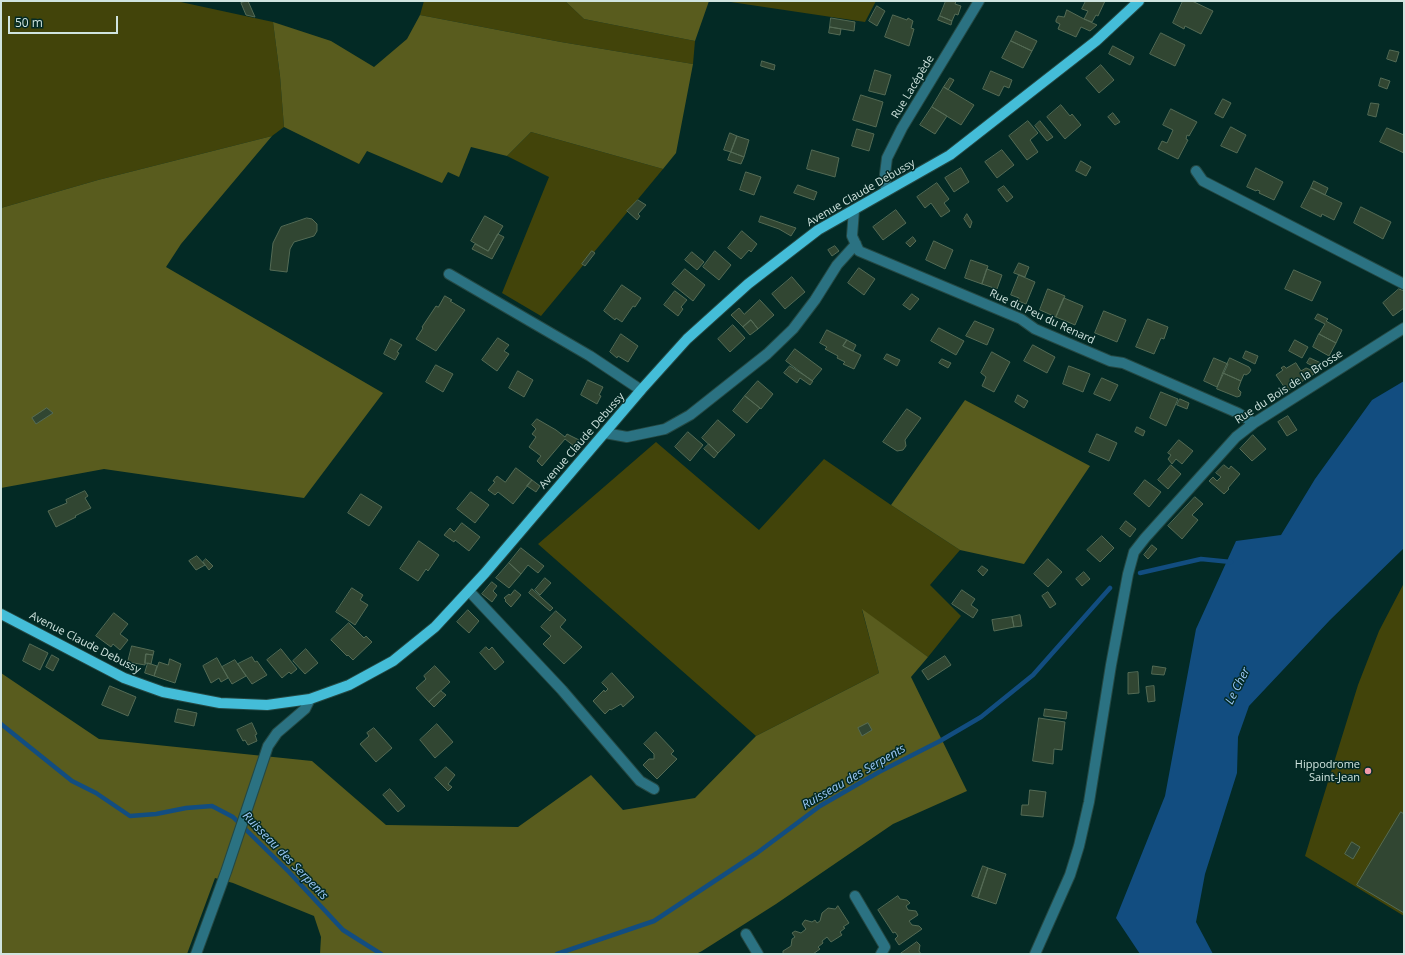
<!DOCTYPE html>
<meta charset="utf-8">
<style>
body{margin:0}
#map{position:relative;width:1405px;height:955px;overflow:hidden;background:#032a25;font-family:"Open Sans",sans-serif}
canvas{display:block}
.frame{position:absolute;inset:0;border:2px solid #d0e4df;pointer-events:none}
.scale{position:absolute;left:8px;top:16px;width:110px;height:18px;box-sizing:border-box;border:2px solid #d0e4df;border-top:0;padding-left:5px;font-size:12px;line-height:14px;white-space:nowrap;color:#d0e4df;-webkit-text-stroke:3px #032a25;paint-order:stroke}
</style>
<div id="map">
<canvas width="1405" height="955"></canvas>
<div class="frame"></div>
<div class="scale">50 m</div>
</div>
<script>
const context = document.querySelector('canvas').getContext('2d');
context.lineJoin = 'round';
function paint(path, color) {
  context.fillStyle = color;
  context.fill(path, 'evenodd');
}
function stroke(path, color, width, dash) {
  context.strokeStyle = color;
  context.lineWidth = width;
  context.lineCap = dash ? 'butt' : 'round';
  context.setLineDash(dash || []);
  context.stroke(path);
}
function write(font, color, halo, rows, align = 'center') {
  context.font = font + ' "Open Sans",sans-serif';
  context.lineWidth = 3;
  context.setLineDash([]);
  context.textBaseline = 'middle';
  context.strokeStyle = halo;
  context.fillStyle = color;
  for (const [text, x, y, turn = 0] of rows) {
    context.save();
    context.translate(x, y);
    context.rotate((+turn || 0) * Math.PI / 180);
    context.textAlign = isNaN(turn) ? turn : align;
    if (halo) context.strokeText(text, 0, 0);
    context.fillText(text, 0, 0);
    context.restore();
  }
}
paint(new Path2D(`
 M1,1H176L273,22L280,76L284,127L272,136L98,180L1,208Z
 M424,1H565L584,19L695,41L693,64L561,42L420,15Z
 M724,1H876L865,22Z
 M531,132L663,169L541,316L502,293L549,177L507,156Z
 M656,442L759,530L824,459L891,505L960,550L930,585L961,616L928,657L862,610L879,673L756,736L538,544Z
 M1404,583V916L1305,856L1358,685L1379,631Z`), '#42440a');
paint(new Path2D(`
 M565,1H709L695,41L584,19Z
 M420,15L561,42L693,64L676,153L663,169L531,132L507,156L471,147L459,177L448,172L442,183L367,151L359,164L284,127L280,76L273,22L331,41L374,67L407,39Z
 M272,136L181,244L166,267L383,393L304,498L104,469L1,488V208L98,180Z
 M965,400L1090,466L1024,564L960,550L891,505Z
 M862,609L928,657L911,677L967,791L893,824L776,904L702,951L696,954H320L321,937L314,916L233,883L215,878L187,954H1V673L99,739L312,761L386,825L518,827L591,775L623,810L695,798L756,736L879,673Z`), '#595c1e');
paint(new Path2D(`
 M1404,381V548L1330,620L1249,706L1238,737L1237,773L1205,874L1196,922L1213,954H1140L1116,918L1165,796L1196,629L1236,541L1281,535L1315,479L1372,400Z`), '#124d80');
stroke(new Path2D(`
 M1140,573L1201,559L1231,562
 M1,724L72,781L96,793L130,816L156,814L186,808L212,806L233,817L289,872L343,930L381,954
 M557,954L654,921L757,853L820,806L879,772L940,741L981,717L1033,675L1110,588`), '#124d80', 4.5);
const building = new Path2D(`
 M248,1L255,17L246,15L241,3Z
 M946,1H956L955,4L961,6L958,15L955,14L952,21L940,16Z
 M1086,1H1105L1098,16L1096,15L1092,22L1084,19L1088,11L1082,9Z
 M1183,1H1192L1213,11L1201,34L1185,26L1184,29L1173,23Z
 M877,6L885,11L877,26L869,21Z
 M1067,10L1084,19L1097,25L1090,31L1081,27L1076,37L1058,29L1060,24L1056,22V20L1058,16L1064,17Z
 M893,15L907,20L908,18L913,21L911,28L914,29L909,46L885,37Z
 M940,16L952,21L951,25L938,20Z
 M831,18L855,22L854,31L830,27Z
 M830,27L841,29L840,35L829,33Z
 M1016,31L1037,41L1032,51L1011,41Z
 M1161,33L1185,45L1175,66L1150,54Z
 M1011,41L1032,51L1023,68L1002,58Z
 M1113,46L1134,57L1130,65L1109,54Z
 M1390,50L1399,52L1396,62L1387,59Z
 M762,61L775,65L774,70L761,66Z
 M1101,65L1114,80L1099,93L1086,78Z
 M875,70L891,75L885,95L869,91Z
 M991,71L1012,80L1009,88L1004,86L999,96L983,89Z
 M950,78L954,80L948,90L944,87Z
 M1381,78L1390,81L1387,89L1379,86Z
 M944,87L974,105L961,125L932,107Z
 M861,95L883,102L876,127L853,120Z
 M1223,99L1231,103L1223,118L1215,114Z
 M1371,103L1379,104L1376,117L1368,115Z
 M1061,105L1070,116L1072,114L1081,125L1065,139L1047,117Z
 M932,107L947,116L935,134L920,125Z
 M1171,109L1197,122L1189,136L1187,135L1186,139L1188,140L1178,159L1158,149L1162,141L1167,143L1173,130L1163,125Z
 M1113,113L1120,122L1115,125L1108,117Z
 M1028,121L1038,133L1030,140L1038,152L1027,160L1009,136Z
 M1040,121L1053,137L1047,141L1035,126Z
 M1231,127L1246,135L1237,153L1221,146Z
 M1387,128L1404,135V153L1380,142Z
 M857,129L874,134L869,151L852,146Z
 M730,133L737,136L731,152L724,150Z
 M737,136L749,140L744,157L731,152Z
 M812,150L839,158L835,177L807,169Z
 M1002,150L1014,165L997,178L985,162Z
 M731,152L744,157L741,164L728,160Z
 M1081,161L1091,167L1086,176L1076,171Z
 M961,168L969,182L954,192L945,178Z
 M1256,168L1283,182L1274,200L1259,193L1260,191L1257,190L1256,191L1247,187Z
 M746,172L761,177L754,195L740,190Z
 M1314,181L1328,188L1325,195L1311,188Z
 M937,183L949,199L944,203L950,211L941,217L931,203L925,208L917,197Z
 M798,185L817,192L814,200L794,193Z
 M1004,186L1013,197L1007,202L998,190Z
 M1311,188L1342,203L1334,220L1322,214L1321,217L1301,207Z
 M638,200L646,205L638,214L640,216L637,220L627,211Z
 M1361,207L1391,222L1383,239L1354,223Z
 M896,210L906,223L883,240L873,227Z
 M967,214L972,222L970,228L964,219Z
 M485,216L503,226L488,251L471,241Z
 M761,216L781,223L796,228L791,236L779,229L759,222Z
 M307,218L312,219L317,224V231L314,236L294,242L290,249L287,272L270,270L273,243L281,227Z
 M742,231L757,244L751,252L749,250L741,259L728,248Z
 M498,234L504,237L492,259L472,249L475,244L488,251Z
 M913,237L916,241L910,247L906,243Z
 M934,241L953,250L945,269L926,260Z
 M835,246L839,251L832,256L828,250Z
 M592,251L595,253L585,266L582,264Z
 M715,251L731,265L719,280L703,267Z
 M692,252L704,262L697,270L685,260Z
 M971,260L988,266L982,284L965,278Z
 M1019,263L1029,267L1025,277L1014,273Z
 M859,268L875,279L864,295L848,283Z
 M685,269L705,285L693,301L672,284Z
 M987,269L1002,275L997,289L982,284Z
 M1294,270L1321,282L1312,301L1285,289Z
 M1019,275L1035,282L1026,304L1018,301L1019,298L1011,295Z
 M792,277L805,292L785,309L772,294Z
 M622,285L641,298L635,307L633,306L622,322L616,318L615,320L604,311Z
 M1048,289L1065,296L1056,317L1040,310Z
 M1399,289L1404,291V308L1393,316L1383,303Z
 M675,291L687,300L681,307L683,309L678,316L664,305Z
 M912,294L919,299L910,310L903,305Z
 M445,296L452,300L450,301L465,310L436,351L416,339L423,328L422,327L436,306L438,307Z
 M1064,298L1083,306L1075,325L1056,317Z
 M760,300L774,315L758,329L751,320L743,327L731,315L739,308L744,314Z
 M1104,311L1126,320L1117,342L1095,333Z
 M1318,314L1328,319L1326,321L1342,330L1336,343L1319,334L1325,324L1315,319Z
 M1148,319L1168,327L1164,339L1161,338L1154,354L1136,347Z
 M751,320L758,329L750,335L743,327Z
 M975,321L994,329L987,345L966,336Z
 M733,325L745,338L730,352L718,339Z
 M939,328L964,341L956,355L931,341Z
 M827,330L847,340L843,346L861,355L854,369L843,364L845,362L837,358L838,356L825,349L827,347L820,343Z
 M621,334L638,346L628,362L618,356L617,358L610,352Z
 M1319,334L1336,343L1329,356L1313,347Z
 M498,338L509,345L504,351L509,354L497,371L482,360Z
 M391,339L402,345L397,352L399,353L395,360L384,354Z
 M847,340L856,345L853,351L843,346Z
 M1295,340L1308,347L1302,358L1289,351Z
 M1033,345L1055,357L1047,373L1024,361Z
 M795,349L822,369L812,381L786,361Z
 M1246,351L1258,356L1255,364L1243,358Z
 M992,352L1010,362L994,392L982,386L986,377L981,373Z
 M887,354L900,360L897,366L884,359Z
 M1214,358L1228,364L1217,387L1204,381Z
 M1230,358L1249,367L1251,370L1249,373L1246,375L1244,374L1241,381L1223,373Z
 M1310,358L1321,363L1318,369L1307,363Z
 M942,359L951,363L948,368L939,363Z
 M1296,363L1301,371L1306,368L1311,370L1314,374L1287,391L1276,375L1283,370L1281,368L1284,366L1286,368Z
 M436,365L453,374L443,392L426,382Z
 M790,366L813,381L810,385L800,378L797,383L784,373Z
 M1069,366L1090,374L1083,392L1063,384Z
 M518,371L533,380L524,397L509,388Z
 M1223,373L1241,381L1238,389L1241,392L1240,396L1237,397L1217,389Z
 M1102,378L1118,385L1110,401L1094,394Z
 M588,380L603,387L599,395L601,396L597,404L581,395Z
 M758,381L773,394L761,409L745,396Z
 M1161,392L1178,399L1166,426L1150,418Z
 M1018,395L1028,401L1024,408L1015,402Z
 M745,396L760,408L747,423L733,411Z
 M1180,399L1189,403L1187,409L1177,405Z
 M47,408L53,413L36,424L32,418Z
 M907,409L921,418L905,440L906,446L903,450L897,451L883,442Z
 M1288,416L1297,430L1287,436L1278,422Z
 M537,419L556,430L565,437L567,434L579,440L574,446L565,439L542,466L537,461L541,456L529,447L536,437L532,434L536,429L532,425Z
 M718,420L735,435L718,453L702,438Z
 M1137,427L1145,431L1143,436L1135,432Z
 M688,432L703,445L690,461L675,447Z
 M1097,434L1117,443L1109,461L1089,452Z
 M1253,435L1266,449L1252,461L1240,449Z
 M1179,440L1193,451L1182,464L1176,459L1172,464L1168,459L1171,455L1168,453Z
 M709,444L718,453L714,458L704,449Z
 M1171,465L1181,474L1168,489L1158,480Z
 M1224,465L1229,469L1231,466L1240,474L1228,488L1229,489L1224,494L1209,481L1213,477L1217,481L1221,477L1216,473Z
 M516,468L532,480L513,504L498,492L495,495L488,490L495,482L493,481L497,476L505,482Z
 M532,480L540,486L536,492L527,486Z
 M1145,480L1161,492L1149,507L1134,494Z
 M85,491L88,496L85,498L91,508L75,516L76,517L56,527L48,511L67,503L66,500Z
 M471,492L489,505L475,523L457,509Z
 M361,494L382,507L369,526L348,513Z
 M1195,497L1203,504L1192,515L1198,520L1182,539L1168,526Z
 M1126,521L1136,529L1130,537L1120,529Z
 M462,523L480,537L469,551L455,540L454,542L444,535L450,528L454,532Z
 M1102,536L1114,548L1100,562L1087,550Z
 M419,541L439,555L428,571L426,569L418,581L400,569Z
 M1152,545L1157,549L1148,559L1144,555Z
 M521,548L544,566L538,573L528,565L521,574L509,563Z
 M197,556L205,565L196,570L189,561Z
 M206,559L213,566L209,570L203,562Z
 M1048,559L1062,572L1048,587L1034,574Z
 M509,563L521,574L509,588L496,578Z
 M982,566L988,570L983,576L978,571Z
 M1084,572L1090,579L1082,586L1076,579Z
 M545,578L551,583L540,595L535,590Z
 M492,582L497,586L493,591L497,595L492,602L482,594Z
 M352,588L363,595L360,600L368,605L355,625L336,612Z
 M532,589L553,608L550,611L529,593Z
 M515,590L521,595L511,607L505,601L506,600L504,598L509,594L510,595Z
 M962,590L975,599L971,605L978,610L973,618L952,604Z
 M1048,592L1056,604L1050,608L1042,596Z
 M468,610L479,621L469,633L457,622Z
 M556,611L566,620L560,627L582,647L564,664L543,644L551,636L541,627Z
 M114,613L128,624L120,634L128,640L120,650L113,644L111,647L96,636Z
 M1020,615L1022,626L1014,627L1012,617Z
 M1012,617L1014,627L994,631L992,620Z
 M349,623L364,638L366,636L372,642L353,660L348,655L347,656L331,640Z
 M30,644L48,653L40,670L23,661Z
 M132,646L154,651L153,655L146,654L145,665L128,662Z
 M486,647L489,650L492,647L504,662L495,670L480,653Z
 M281,649L297,669L291,674L289,672L282,678L267,660Z
 M306,649L318,663L305,674L293,661Z
 M146,654L153,655L151,664L145,663Z
 M52,655L59,659L53,671L46,667Z
 M945,656L951,665L928,680L922,671Z
 M252,657L255,662L257,661L267,675L252,684L238,664Z
 M217,658L228,678L221,682L219,678L211,683L203,666Z
 M170,659L181,664L175,683L154,676L159,662L168,665Z
 M235,660L246,676L232,684L222,667Z
 M148,663L157,666L154,676L145,673Z
 M435,666L450,682L429,702L416,688L426,679L424,676Z
 M1153,666L1166,668L1164,675L1152,674Z
 M1138,672L1139,693L1128,694V673Z
 M612,673L634,697L623,707L621,704L611,710L610,709L605,714L593,701L604,690L605,692L608,689L602,683Z
 M110,686L136,697L128,716L102,705Z
 M1154,686L1155,701L1148,702L1146,687Z
 M441,691L446,695L434,707L429,702Z
 M178,709L197,713L194,726L175,722Z
 M1045,709L1067,712L1066,719L1044,716Z
 M1039,718L1065,722L1062,750L1054,749L1053,764L1033,761Z
 M252,723L257,734L255,735L257,741L248,745L245,740L243,741L237,730Z
 M868,723L872,730L862,736L858,728Z
 M437,724L453,742L435,758L420,740Z
 M374,728L392,748L376,762L360,744L369,736L367,733Z
 M656,732L674,751L671,754L677,759L657,779L643,765L649,759H654V754L644,744Z
 M446,767L455,775L448,784L452,787L448,791L435,778Z
 M390,789L405,806L398,812L383,795Z
 M1030,790L1046,792L1043,817L1021,815L1022,805H1028Z
 M1401,812L1404,814V913L1357,885Z
 M1352,842L1360,847L1353,859L1345,854Z
 M983,866L988,868L978,898L972,896Z
 M988,868L1006,874L996,904L978,898Z
 M898,896L900,899L907,900L910,903L906,906L908,910L916,911L918,915L909,921L912,925L919,926L922,929L899,945L895,939L898,936L895,932L893,933L878,910Z
 M838,906L849,923L843,927L845,928L840,932L842,935L831,942L827,937L822,941L823,943L818,947L820,949L813,954H783V951L791,946L792,939L795,937L792,933L795,931L801,933L806,929L802,924L805,920L812,922L815,920L817,923L820,921L822,913L828,908L835,909Z
 M917,942L920,945L919,951L921,954H900Z`);
paint(building, '#314632');
stroke(building, '#546b55', 1);
const minor = new Path2D(`
 M1196,171L1203,181L1404,284
 M886,191L885,174L887,158L902,128L979,1
 M854,210L852,236L859,251L1021,319L1035,329L1110,361L1123,363L1238,413L1254,423
 M449,274L590,356L641,390
 M605,433L627,437L665,429L690,415L767,354L793,329L815,300L837,265L856,244
 M469,591L562,690L640,781L654,789
 M855,896L885,947L881,954
 M746,934L758,954
 M196,954L226,872L268,746L277,733L305,709L310,699
 M1035,954L1070,875L1079,846L1089,802L1111,665L1128,574L1134,552L1145,538L1236,437L1254,423L1404,328`);
const major = new Path2D(`
 M1,614L124,678L163,692L220,703L267,705L310,699L349,685L393,661L435,627L485,573L641,390L687,339L748,284L818,230L950,155L1096,41L1139,1`);
stroke(minor, '#244843', 12);
stroke(major, '#244843', 12);
stroke(minor, '#2b7282', 10);
stroke(major, '#44bdd8', 10);
for (const [x, y, r, color] of [
 [1368,771,4,"#f39aab"]
]) {
  const dot = new Path2D();
  dot.arc(x, y, r, 0, 2 * Math.PI);
  context.fillStyle = color;
  context.fill(dot);
  stroke(dot, '#032a25', 1.5);
}
write('11px', '#d0e4df', '#032a25', [
 ["Rue Lacépède",913,87,-59],
 ["Avenue Claude Debussy",861,193,-30],
 ["Rue du Peu du Renard",1042,317,25],
 ["Rue du Bois de la Brosse",1289,387,-33],
 ["Avenue Claude Debussy",582,441,-49],
 ["Avenue Claude Debussy",85,643,27]
]);
write('11px', '#d0e4df', '#032a25', [
 ["Hippodrome",1360,765],
 ["Saint-Jean",1360,778]
], 'right');
write('italic 12px', '#9bc7f5', '#032a25', [
 ["Le Cher",1238,686,-63],
 ["Ruisseau des Serpents",854,777,-30],
 ["Ruisseau des Serpents",285,856,46]
]);
</script>
